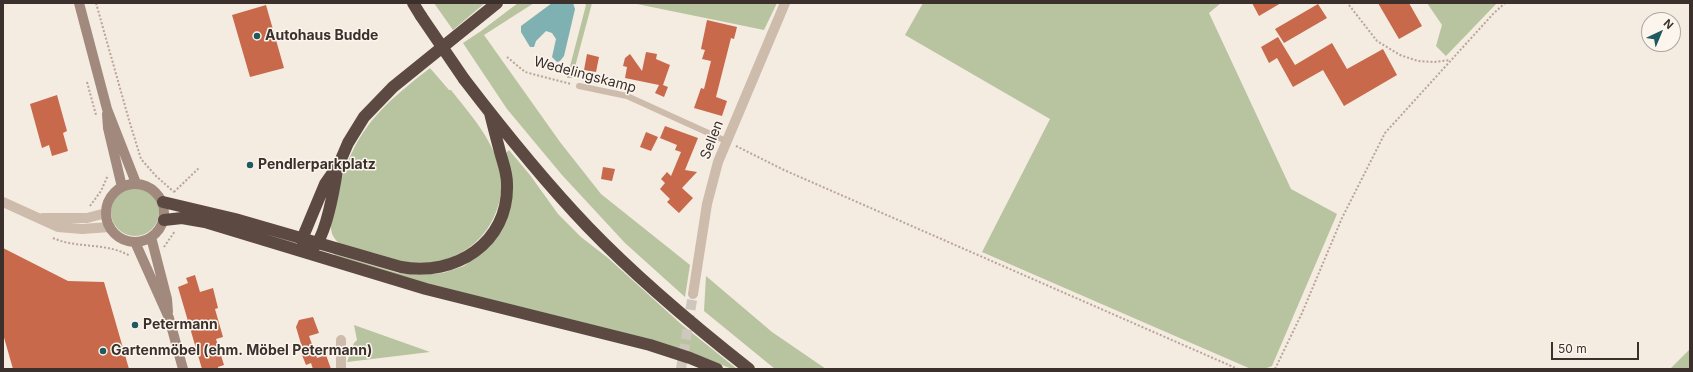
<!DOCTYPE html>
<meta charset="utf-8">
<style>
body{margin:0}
#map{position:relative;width:1693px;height:372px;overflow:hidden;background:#f4ebe1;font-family:Inter,sans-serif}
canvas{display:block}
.frame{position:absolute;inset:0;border:4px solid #3b302b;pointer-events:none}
.north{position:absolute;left:1641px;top:12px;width:40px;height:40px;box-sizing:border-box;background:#fbf5ee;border:1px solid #aea6a0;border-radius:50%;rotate:44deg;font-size:11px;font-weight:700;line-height:16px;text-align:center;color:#3b302b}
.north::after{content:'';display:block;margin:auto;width:14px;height:18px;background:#1f5a5e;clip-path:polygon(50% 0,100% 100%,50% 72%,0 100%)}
.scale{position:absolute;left:1551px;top:342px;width:88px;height:18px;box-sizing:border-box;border:2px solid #3b302b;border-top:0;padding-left:5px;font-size:12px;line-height:14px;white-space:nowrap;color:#3b302b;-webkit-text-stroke:3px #fbf5ee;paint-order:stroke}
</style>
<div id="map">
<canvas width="1693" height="372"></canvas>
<div class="frame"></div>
<div class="north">N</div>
<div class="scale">50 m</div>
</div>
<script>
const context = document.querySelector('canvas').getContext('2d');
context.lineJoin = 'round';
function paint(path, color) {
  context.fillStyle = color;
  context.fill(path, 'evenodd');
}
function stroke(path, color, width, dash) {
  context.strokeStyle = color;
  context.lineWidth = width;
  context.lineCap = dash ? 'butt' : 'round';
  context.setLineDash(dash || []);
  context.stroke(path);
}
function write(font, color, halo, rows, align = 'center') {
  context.font = font + ' Inter,sans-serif';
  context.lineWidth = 3;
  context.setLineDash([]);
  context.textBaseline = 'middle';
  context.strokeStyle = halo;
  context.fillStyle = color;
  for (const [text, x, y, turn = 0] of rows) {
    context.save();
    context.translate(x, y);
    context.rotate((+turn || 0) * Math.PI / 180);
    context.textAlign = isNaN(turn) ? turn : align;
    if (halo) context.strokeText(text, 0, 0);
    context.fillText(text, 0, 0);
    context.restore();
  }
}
paint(new Path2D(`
 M434,3H485L453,30Z
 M518,3H534L484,35L560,142L601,194L690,265L685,297L625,243L562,175L507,109L463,43L481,31Z
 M584,3H592L572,78H567L586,5Z
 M632,3H777L764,30Z
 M923,3H1221L1209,13L1291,189L1337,214L1272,366L1264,369H1251L982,252L1050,119L905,35Z
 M1427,3H1497L1446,56L1436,46L1442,25Z
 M430,68L449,90H451C469,113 491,137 499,166C504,184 501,203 493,219C477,252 439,269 403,262C394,259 384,256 374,253C363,250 350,248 339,243C326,232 332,219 335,204C352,133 375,111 430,68Z
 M509,150L530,175L558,214L581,237L608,258L681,324L737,369H732L705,358L448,290L334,255L335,254L398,273L416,275L443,273L464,266L481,253L496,236L506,153Z
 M111 212a24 24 0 1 1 48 0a24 24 0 1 1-48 0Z
 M706,276L772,332L826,369H775L704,311Z
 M354,325L430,352L347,362L354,343L357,340Z
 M1690,349V369H1670Z`), '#b8c4a0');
paint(new Path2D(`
 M552,3H573L575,9L564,56L560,61L557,62L552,57L556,39L552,33L546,31L536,41L534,47H530L521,32V26Z`), '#7fb0b2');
paint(new Path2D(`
 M1252,3H1281L1259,16Z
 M1378,3H1409L1422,26L1399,39Z
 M1318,4L1327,18L1284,43L1275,29Z
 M266,5L284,68L250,77L232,15Z
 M707,20L737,27L734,39L731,38L716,97L727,101L722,116L694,108L701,88L704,89L711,61L702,59L705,50L701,49Z
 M1278,37L1295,65L1332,43L1347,69L1383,49L1397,75L1344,106L1323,70L1293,87L1277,58L1269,63L1261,47Z
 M646,52L657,54L656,59L670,65L663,85L668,87L664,97L655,93L659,85L625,78L627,67L623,66L625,58L630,54L642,71Z
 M587,54L599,57L596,72L584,70Z
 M57,95L67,131L63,133L68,151L52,156L49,145L42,148L30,104Z
 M665,126L698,138L685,170L697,172L682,188L693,198L679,213L667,202L670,199L660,189L665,183L661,179L667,172L671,176L681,152L675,150L677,145L660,138Z
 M646,132L658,137L651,151L640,147Z
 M603,167L615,169L612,181L601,179Z
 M3,248L68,281L104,282L129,369H13L3,334Z
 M195,275L200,292L213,288L218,308L215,309L223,337L216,339L224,365L218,367V369H202L178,287L188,283L186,278Z
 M313,317L319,333L309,336L317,358L326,355L331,369H313L311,363L306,365L302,355L304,354L296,327L299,320Z`), '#c8694b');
stroke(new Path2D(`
 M681,369L693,294`), '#cfc6bd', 10, [10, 5]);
stroke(new Path2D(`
 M96,3L129,120L141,159L156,176L174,192
 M1349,5L1377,41L1400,55L1418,61L1434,62L1450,60
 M507,57L525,72L571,84
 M87,82L96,115
 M736,146L784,170L1238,369
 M174,192L200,167
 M90,206L101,191L108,175
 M53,238C77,249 107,242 130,256
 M164,247L175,231
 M1275,369L1302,313L1342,218L1385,133L1493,14L1505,3`), '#b9a596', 2, [2, 2]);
stroke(new Path2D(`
 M579,86L627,96L726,141`), '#cdbbac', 6);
stroke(new Path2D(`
 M3,202L58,227L82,229L110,227
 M43,218H87L106,213
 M693,294L707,204L718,162L785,3
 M341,340V369`), '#cdbbac', 10);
stroke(new Path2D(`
 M79,3L107,109L136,183
 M107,114L108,128L122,187
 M106 213a29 29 0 1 1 58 0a29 29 0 1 1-58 0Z
 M151,237L167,299L168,312
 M135,242L169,318L183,369`), '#a18a7d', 10);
stroke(new Path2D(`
 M413,3L421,16
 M464,79C503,130 543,180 588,227C638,279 693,325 749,369
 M163,202L235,219L401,267C455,277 509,243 507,184C507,171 502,161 499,148C496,137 493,125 490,113
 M164,220L182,218L205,222L426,289L650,345L690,358L717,369
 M304,245L302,239L325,184L339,164L348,143L364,117L393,87L497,3
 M313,248C326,237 334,189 337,171`), '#5c4a42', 12);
stroke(new Path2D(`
 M421,16L464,79`), '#5c4a42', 12);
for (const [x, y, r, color] of [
 [257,36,4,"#1f5a5e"],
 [250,165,4,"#1f5a5e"],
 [135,325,4,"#1f5a5e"],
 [103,351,4,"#1f5a5e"]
]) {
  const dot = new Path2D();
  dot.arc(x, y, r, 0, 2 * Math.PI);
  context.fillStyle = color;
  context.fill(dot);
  stroke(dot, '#fbf5ee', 1.5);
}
write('bold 14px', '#3b302b', '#fbf5ee', [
 ["Autohaus Budde",265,36],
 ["Pendlerparkplatz",258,165],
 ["Petermann",143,325],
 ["Gartenmöbel (ehm. Möbel Petermann)",111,351]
], 'left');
write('14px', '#3b302b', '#fbf5ee', [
 ["Wedelingskamp",585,75,15],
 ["Sellen",712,140,-69]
]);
</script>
